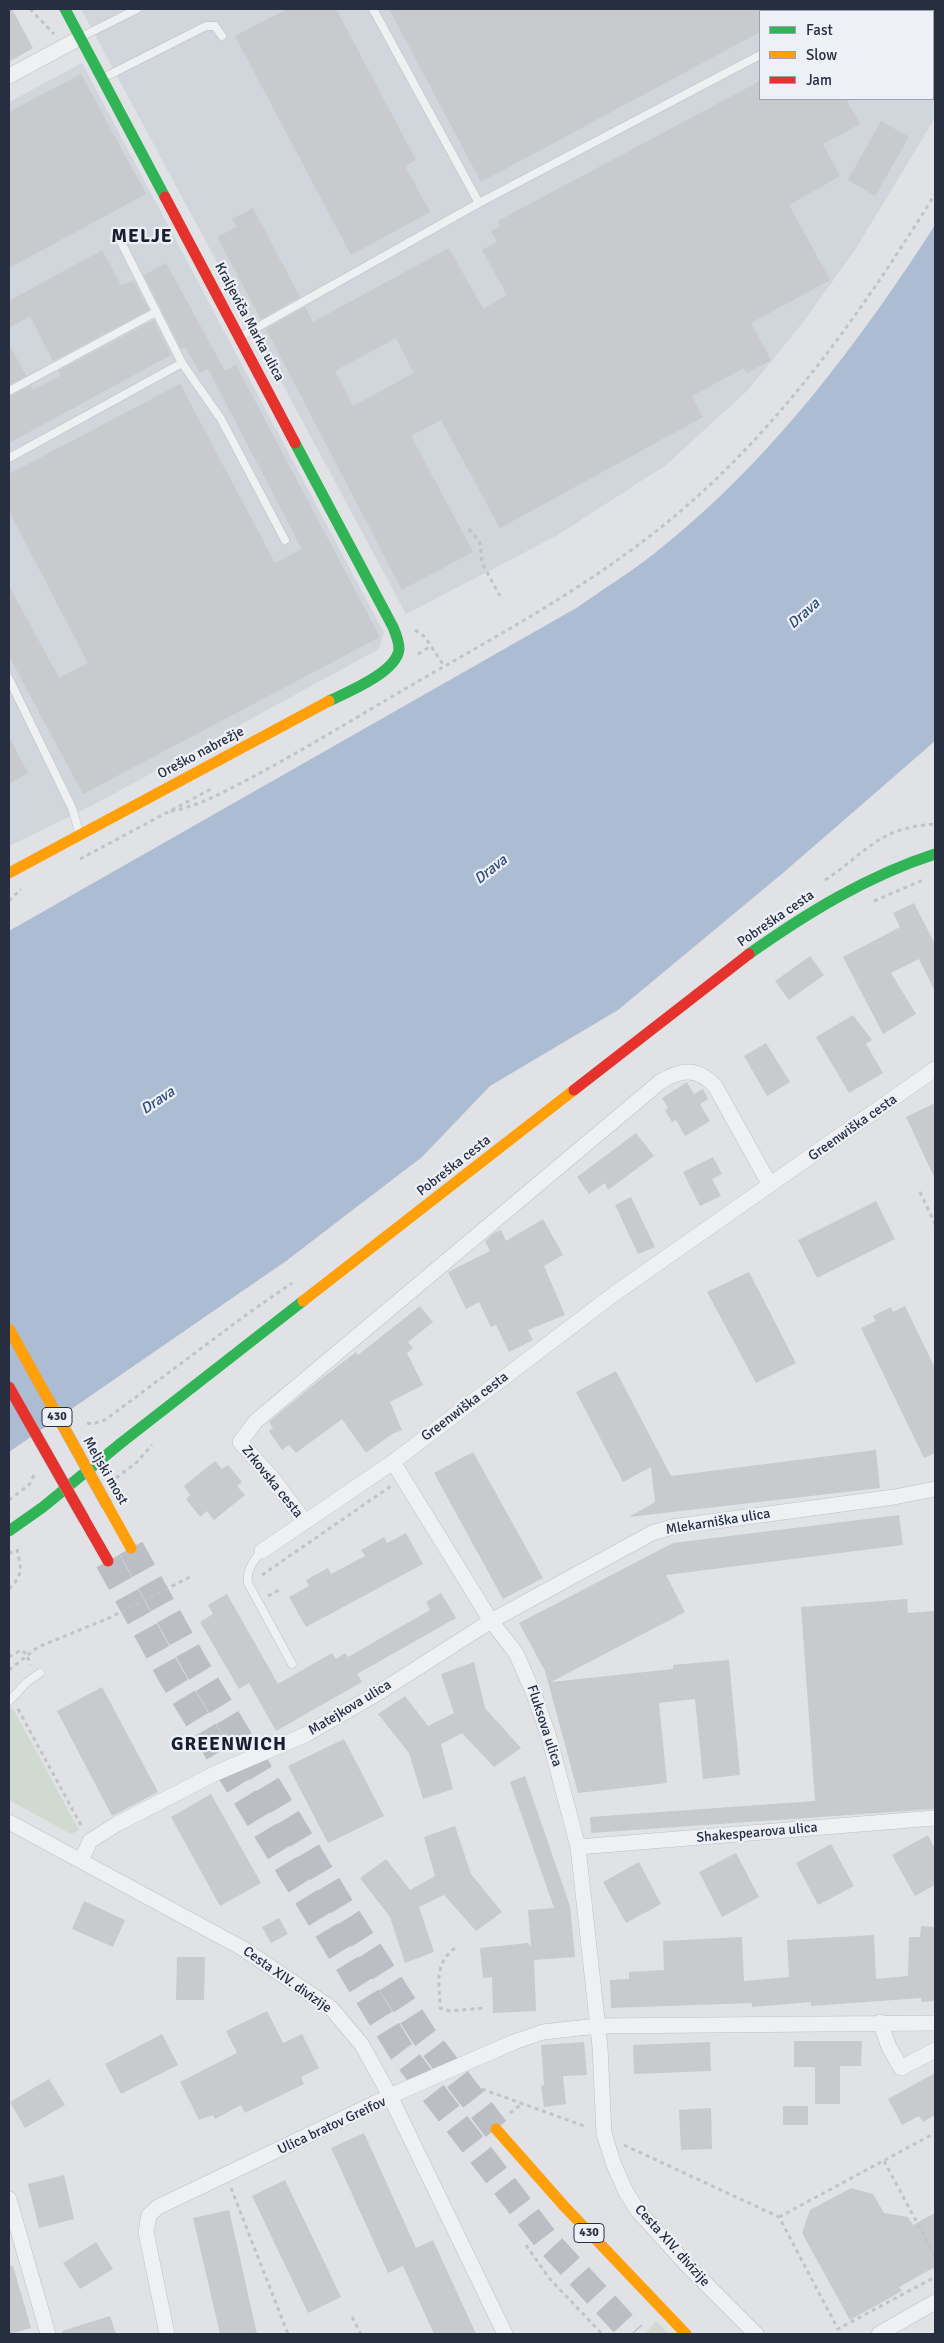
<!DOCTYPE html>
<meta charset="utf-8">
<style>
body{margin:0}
#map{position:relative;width:944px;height:2343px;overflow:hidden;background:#e0e2e5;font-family:Signika,sans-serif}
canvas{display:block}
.frame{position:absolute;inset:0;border:10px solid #262e40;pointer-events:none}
.legend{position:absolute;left:759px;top:10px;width:175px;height:90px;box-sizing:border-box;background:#edf0f6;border:1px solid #9da2ad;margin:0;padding:6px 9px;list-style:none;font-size:15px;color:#262e40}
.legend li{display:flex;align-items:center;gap:10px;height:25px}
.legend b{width:25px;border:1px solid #9da2ad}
</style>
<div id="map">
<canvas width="944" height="2343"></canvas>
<div class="frame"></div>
<ul class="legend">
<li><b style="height:6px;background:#30b455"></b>Fast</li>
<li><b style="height:6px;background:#ff9f0a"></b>Slow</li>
<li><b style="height:6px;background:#e5322d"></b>Jam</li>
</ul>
</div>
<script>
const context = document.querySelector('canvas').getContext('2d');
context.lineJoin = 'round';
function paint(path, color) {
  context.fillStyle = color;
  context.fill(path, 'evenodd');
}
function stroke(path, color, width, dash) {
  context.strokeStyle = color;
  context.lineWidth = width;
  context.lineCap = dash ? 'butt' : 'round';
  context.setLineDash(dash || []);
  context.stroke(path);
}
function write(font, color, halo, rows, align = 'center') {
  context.font = font + ' Signika,sans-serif';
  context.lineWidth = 4.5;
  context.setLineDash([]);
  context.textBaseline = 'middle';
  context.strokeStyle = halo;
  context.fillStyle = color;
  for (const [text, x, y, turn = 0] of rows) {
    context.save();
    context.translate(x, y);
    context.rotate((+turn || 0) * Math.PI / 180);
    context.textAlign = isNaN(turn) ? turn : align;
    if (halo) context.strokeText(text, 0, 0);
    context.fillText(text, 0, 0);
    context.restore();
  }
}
paint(new Path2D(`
 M81,9H935V118L855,250L804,321L748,390L666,465L556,536L406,614ZM760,11H933V99H760Z
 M82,63L384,633L379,649L95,804L9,846V102Z`), '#d1d5dc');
paint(new Path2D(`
 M12,1707L79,1830L71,1834L9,1800V1710Z
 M656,2321L669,2334H645Z`), '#d0dad0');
paint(new Path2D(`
 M935,225V741L783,873L618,1010L490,1086L422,1157L286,1261L9,1452V931L578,607C603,589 631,572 655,553C769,463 857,346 935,225Z`), '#acbdd3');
paint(new Path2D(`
 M9,9H12L33,48L9,62Z
 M287,9H336L416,160L405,166L430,212L351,255L235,36Z
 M389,9H760V32L481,182Z
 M81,74L146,194L9,268V112Z
 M760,81V99H846L860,124L823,144L840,176L789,205L830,280L751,323L771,360L747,373L744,368L692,396L703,417L500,528L441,420L411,436L473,552L402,590L266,329L305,307L313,322L449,248L483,309L507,295L482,250L497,242L491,231L500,226L498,221ZM396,338L414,373L353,406L335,371Z
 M881,121L909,137L875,196L848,180Z
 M253,208L300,297L261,319L217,237L237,227L232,219Z
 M102,250L121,285L134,281L149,310L53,361L30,316L9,328V301Z
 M166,263L225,371L236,365L380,637L83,794L9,656V586L59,678L88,663L9,511V474L180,384L275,563L302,549L208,369L200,373L185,347L181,349L144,275Z
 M154,320L171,355L9,443V397L31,385L33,390L61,375L58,371Z
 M9,344L26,376L9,385Z
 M9,737L28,773L9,784Z
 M914,903L935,944V992L919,959L891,973L916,1014L883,1034L843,957L900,927L893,913Z
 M810,956L824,975L789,1000L775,981Z
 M853,1015L872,1040L866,1044L883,1073L849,1093L816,1037Z
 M766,1043L790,1082L767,1096L744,1056Z
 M687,1082L694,1094L703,1089L708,1099L700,1104L710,1121L685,1136L676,1120L672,1122L665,1110L668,1108L662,1098Z
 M935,1103V1179L906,1117Z
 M636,1133L654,1156L608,1190L605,1183L589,1194L577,1177Z
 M713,1157L722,1174L712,1179L721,1196L700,1206L683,1172Z
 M631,1197L655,1247L638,1254L615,1205Z
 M876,1201L895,1239L817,1278L798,1240Z
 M543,1219L563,1255L544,1266L565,1315L528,1330L533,1340L509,1352L496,1325L491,1327L479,1302L466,1309L448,1272L490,1251L485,1241L494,1233L501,1230L506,1241Z
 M749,1272L796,1363L756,1383L707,1292Z
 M420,1306L433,1322L408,1342L413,1348L407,1353L423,1385L390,1402L402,1430L392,1434L366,1453L342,1419L296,1453L289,1445L282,1450L269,1431L273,1428L269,1422L317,1382L356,1352L358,1355Z
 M905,1306L935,1368V1453L924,1458L861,1328L876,1321L873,1316L891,1307L893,1312Z
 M616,1371L671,1476L876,1450L880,1488L629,1517L655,1502L651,1467L623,1482L576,1392Z
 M473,1452L543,1578L503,1599L434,1473Z
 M215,1461L222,1469L228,1465L242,1482L237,1486L245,1495L214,1520L207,1511L200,1517L186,1499L190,1495L184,1486Z
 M899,1515L903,1545L666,1575L685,1612L551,1682L673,1669V1665L729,1660L740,1775L703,1779L695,1699L659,1703L667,1783L578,1793L545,1671L519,1623L673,1543Z
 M406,1533L423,1564L306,1627L289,1597L309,1586L306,1580L328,1568L331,1574L365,1556L361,1550L384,1537L387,1543Z
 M441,1593L456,1618L357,1674L362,1682L276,1731L249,1683L239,1689L200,1622L213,1614L208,1605L227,1594L278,1684L332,1653L336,1659L345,1653L348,1657L430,1610L426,1602Z
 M907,1599L908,1613L935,1611V1809L591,1833L590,1817L815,1801L801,1607Z
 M474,1662L485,1708L521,1748L494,1767L462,1733L441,1744L453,1789L423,1799L409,1753L378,1714L405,1696L428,1726L454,1713L441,1674Z
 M102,1687L158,1792L112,1816L57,1711Z
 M344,1739L384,1816L328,1843L288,1766Z
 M525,1776L570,1906L575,1957L534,1960L536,2011L493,2013L492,1977L483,1978L480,1948L528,1943L531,1946L528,1910L554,1908L510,1782Z
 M211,1794L261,1883L220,1906L171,1817Z
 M455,1826L471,1874L502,1912L476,1931L444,1895L419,1907L434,1952L405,1963L390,1917L360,1878L386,1859L410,1890L435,1876L424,1837Z
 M928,1835L935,1849V1885L915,1896L892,1855Z
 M831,1844L854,1886L818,1905L796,1863Z
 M736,1853L759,1897L722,1917L699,1872Z
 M639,1862L661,1904L626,1923L603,1882Z
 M84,1901L125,1920L113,1947L72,1929Z
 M279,1918L288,1934L271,1943L262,1927Z
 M921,1926L935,1927V2001L921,2002V1998L811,2006V2002L752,2007V2003L611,2008L610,1980L629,1979V1972L664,1970L663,1941L742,1937L744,1981L789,1977L787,1940L874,1935L876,1979L908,1976L909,1937H920Z
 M177,1957H205L204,2000H176Z
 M267,2011L283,2043L302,2034L319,2068L301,2077L304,2084L245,2113L241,2105L215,2119L213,2115L199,2120L180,2082L237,2053L226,2031Z
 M162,2034L178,2065L121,2094L105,2064Z
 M794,2041H862L861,2066H840V2104H815V2067H794Z
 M584,2042L587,2075L563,2076L566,2104L544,2107L541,2086L544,2085L541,2045Z
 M710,2042L711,2071L634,2074L633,2045Z
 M935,2073V2115L923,2122L919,2116L902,2125L888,2099Z
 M49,2079L65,2105L25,2128L10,2102Z
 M783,2106H808V2125H783Z
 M711,2108L712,2149L681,2150L679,2110Z
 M364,2133L416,2248L433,2240L476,2334H434L403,2266L388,2273L331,2148Z
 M64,2175L74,2219L39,2228L28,2184Z
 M285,2180L341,2297L308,2313L252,2196Z
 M851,2188L873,2194L884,2213L908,2217L913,2225L935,2213V2267L899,2287L902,2291L850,2320L802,2233L810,2210Z
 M229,2210L257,2334H220L193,2218Z
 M96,2242L113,2269L80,2289L63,2263Z
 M9,2266H13L31,2328L10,2334Z
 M110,2316L116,2334H63L62,2331Z`), '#c8cacd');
stroke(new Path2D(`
 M131,1548L196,1666L344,1911L424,2036L496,2129
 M108,1561L172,1678L401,2051L547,2241L633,2334`), '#bbbec4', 26, [26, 13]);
const lane = new Path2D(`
 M373,9L479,203
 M81,37L137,9
 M103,78L206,26H215L222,36
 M240,337L479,203L760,55
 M182,363L221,419L285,540
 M9,391L156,312
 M9,458L182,363L121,242
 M9,679L72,808L80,835
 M262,1551C254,1560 246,1570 248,1583L292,1664
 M9,1701L27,1682L40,1673`);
const street = new Path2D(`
 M9,76L80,38
 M393,1462L491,1621L516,1653L534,1694L549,1737L578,1847L600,2047L604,2134L614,2165L626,2192L638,2211L688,2266L756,2334
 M305,1522L274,1480L240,1442L256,1421L660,1082C681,1069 697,1067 715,1086L770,1185
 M262,1551L393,1462L614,1294L935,1069
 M9,1822L242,1948L331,2008L362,2045L390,2096L505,2334
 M578,1847L935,1818
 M81,1861L90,1841L117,1824L216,1773L305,1735L378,1693L491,1621L652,1533L672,1527L894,1497L935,1489
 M880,2022L889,2047L901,2068L935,2050
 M9,2199L48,2334
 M167,2334L146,2232L149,2215L158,2207L390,2096L514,2042L543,2032L597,2026L935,2023
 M879,2334L935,2302`);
stroke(lane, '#bec0c3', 9);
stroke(street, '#bec0c3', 16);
stroke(new Path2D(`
 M30,9L54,34
 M469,529L480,543L482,563L500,596
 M415,630L425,637L444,666
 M418,654L431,646
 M171,811C200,806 223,792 249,779C292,756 334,731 376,706C465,653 559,605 642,542C765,450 855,323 935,194
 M80,859L211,789
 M825,880C869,851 877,828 935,824
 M9,901L21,889
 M874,901L923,880
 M920,1192L935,1224
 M87,1423L93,1424L105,1420L250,1312L292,1283
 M116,1478L136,1463L152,1445
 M9,1500L29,1485L34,1475
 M9,1554L15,1550
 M262,1575L391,1486
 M9,1589C24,1574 21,1569 17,1549
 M268,1596L281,1589
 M9,1657L21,1650L27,1654L30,1665
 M9,1670L38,1647L109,1618L190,1577
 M18,1709L82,1827
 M455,1948C433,1965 440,1983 440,2008L450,2011L484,2008
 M482,2089L587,2127
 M510,2113L523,2103
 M624,2145L779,2217L838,2329L935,2277
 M884,2161L935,2256
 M231,2188L288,2334
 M779,2217L935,2133
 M526,2245L549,2278L602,2334
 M352,2317L361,2334`), '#c2c3c8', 3, [4, 4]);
stroke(lane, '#eff0f2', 8);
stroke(street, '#eff0f2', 15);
stroke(new Path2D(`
 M65,9L165,197
 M295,443L393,627C396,634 399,642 399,649C397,672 348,692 329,701
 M749,954C807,913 867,876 935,854
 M9,1531L43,1507L121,1443L303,1301`), '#30b455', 11);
stroke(new Path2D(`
 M9,873L329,701
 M303,1301L574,1090
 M107,1505L131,1548
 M496,2129L564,2206L686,2334`), '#ff9f0a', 11);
stroke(new Path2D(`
 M165,197L295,443
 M574,1090L749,954
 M84,1519L108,1561`), '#e5322d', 11);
const slowBridge = new Path2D(`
 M9,1329L107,1505`);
const jamBridge = new Path2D(`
 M9,1387L84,1519`);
stroke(slowBridge, '#b2b5ba', 12, []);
stroke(jamBridge, '#b2b5ba', 12, []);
stroke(slowBridge, '#ff9f0a', 11);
stroke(jamBridge, '#e5322d', 11);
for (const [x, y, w] of [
 [57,1417,30],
 [589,2233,30]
]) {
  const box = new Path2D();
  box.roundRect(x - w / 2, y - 9.5, w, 19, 4);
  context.fillStyle = '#edf0f6';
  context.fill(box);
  stroke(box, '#262e40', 1);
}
write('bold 12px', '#262e40', null, [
 ["430",57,1417],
 ["430",589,2233]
]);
write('14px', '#262e40', '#edf0f6', [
 ["Kraljeviča Marka ulica",249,322,62],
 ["Oreško nabrežje",201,753,-28],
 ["Pobreška cesta",776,919,-34],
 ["Greenwiška cesta",853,1128,-35],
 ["Pobreška cesta",454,1166,-38],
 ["Greenwiška cesta",465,1407,-37],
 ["Meljski most",105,1471,60],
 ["Zrkovska cesta",272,1482,51],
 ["Mlekarniška ulica",718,1522,-9],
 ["Matejkova ulica",350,1708,-31],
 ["Fluksova ulica",544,1726,72],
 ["Shakespearova ulica",757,1833,-5],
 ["Cesta XIV. divizije",287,1980,35],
 ["Ulica bratov Greifov",332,2126,-25],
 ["Cesta XIV. divizije",672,2246,48]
]);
write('italic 15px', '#2d4a76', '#edf0f6', [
 ["Drava",804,614,-42],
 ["Drava",491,870,-38],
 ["Drava",158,1101,-34]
]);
context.letterSpacing = '1px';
write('bold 19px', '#181f30', '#edf0f6', [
 ["MELJE",142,237],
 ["GREENWICH",229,1745]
]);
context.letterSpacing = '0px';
</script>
